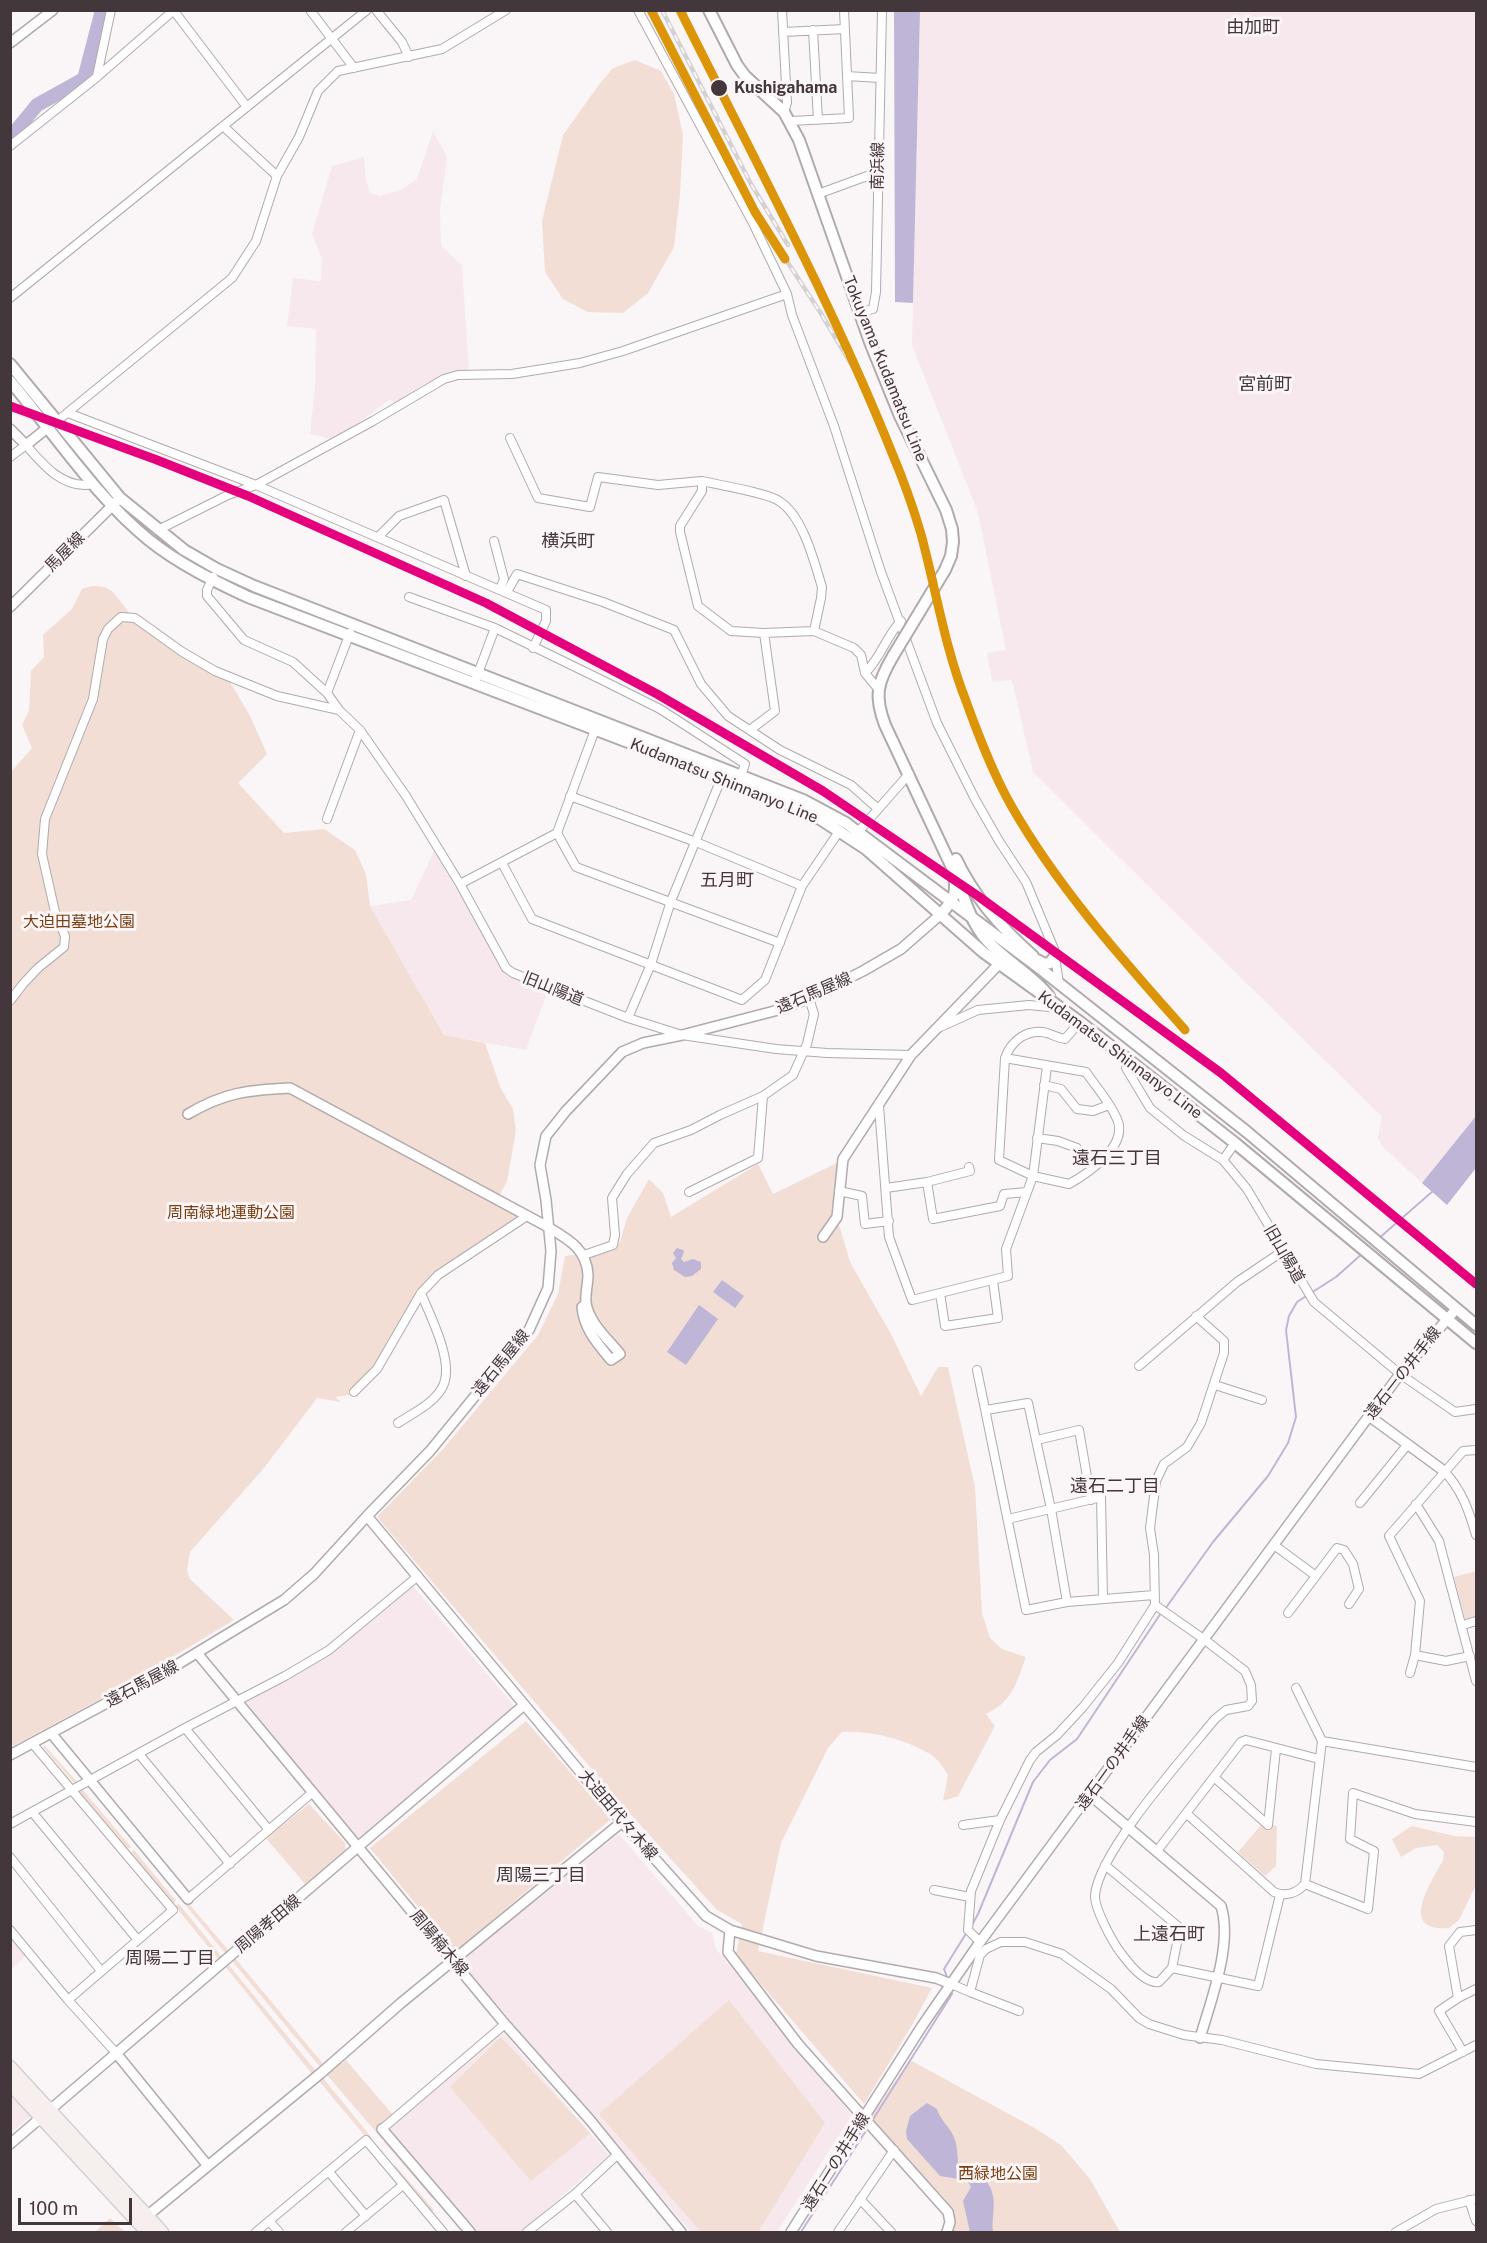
<!DOCTYPE html>
<meta charset="utf-8">
<style>
body{margin:0}
#map{position:relative;width:1487px;height:2243px;overflow:hidden;background:#faf6f8;font-family:"Public Sans",sans-serif}
canvas{display:block}
.frame{position:absolute;inset:0;border:12px solid #43373b;pointer-events:none}
.scale{position:absolute;left:18px;top:2198px;width:114px;height:27px;box-sizing:border-box;border:3px solid #43373b;border-top:0;padding-left:8px;font-size:18px;line-height:21px;white-space:nowrap;color:#43373b;-webkit-text-stroke:4px #fbf5f7;paint-order:stroke}
</style>
<div id="map">
<canvas width="1487" height="2243"></canvas>
<div class="frame"></div>
<div class="scale">100 m</div>
</div>
<script>
const context = document.querySelector('canvas').getContext('2d');
context.lineJoin = 'round';
function paint(path, color) {
  context.fillStyle = color;
  context.fill(path, 'evenodd');
}
function stroke(path, color, width, dash) {
  context.strokeStyle = color;
  context.lineWidth = width;
  context.lineCap = dash ? 'butt' : 'round';
  context.setLineDash(dash || []);
  context.stroke(path);
}
function write(font, color, halo, rows, align = 'center') {
  context.font = font + ' "Public Sans","Noto Sans JP",sans-serif';
  context.lineWidth = 6;
  context.setLineDash([]);
  context.textBaseline = 'middle';
  context.strokeStyle = halo;
  context.fillStyle = color;
  for (const [text, x, y, turn = 0] of rows) {
    context.save();
    context.translate(x, y);
    context.rotate((+turn || 0) * Math.PI / 180);
    context.textAlign = isNaN(turn) ? turn : align;
    if (halo) context.strokeText(text, 0, 0);
    context.fillText(text, 0, 0);
    context.restore();
  }
}
paint(new Path2D(`
 M920,11H1476V1116L1422,1183L1382,1146L1378,1137L1382,1117L1033,772L1012,680L992,682L987,653L1006,650L978,513L912,345Z
 M433,131L447,157L440,210L441,246L462,265L469,371L423,384L395,404L390,399L336,440L310,434L315,386L316,329L287,326L293,278L321,281L322,259L312,234L332,166L364,157L366,180L370,193L380,196L403,189L417,179Z
 M435,849L505,971L549,988L526,1050L444,1035L370,906L411,900Z
 M413,1586L514,1706L358,1842L246,1702L336,1650Z
 M619,1834L698,1926L712,1933L716,1949L852,2115L777,2232H691L460,1961Z
 M10,1930L29,1953L11,1970H10Z
 M502,2031L609,2155L521,2232H474L384,2129Z
 M11,2093L31,2116L11,2133Z`), '#f7e8ed');
paint(new Path2D(`
 M635,60L661,71L674,94L683,135L680,195L674,247L648,293L623,313L588,312L563,299L545,272L542,221L563,135L598,86L613,68Z
 M93,586L105,587L113,592L132,616L227,677L249,714L267,754L238,783L284,833L324,829L355,850L366,874L370,906L444,1035L485,1043L501,1089L513,1109L516,1131L507,1181L497,1200L526,1215L424,1289L377,1371L349,1395L335,1397L341,1402L317,1398L264,1468L190,1552L187,1570L190,1579L234,1620L121,1688L13,1746L11,1743V772L32,748L22,725L29,711L31,671L44,657L43,635L72,609L82,589Z
 M841,1161L838,1221L850,1262L892,1336L921,1396L938,1367H948L975,1487L982,1613L990,1638L1002,1649L1026,1657C1016,1684 1013,1701 986,1714L995,1726L958,1796L943,1801L948,1775C943,1767 938,1759 930,1754C905,1739 870,1730 842,1732L828,1748L781,1843L758,1951L932,1988L912,2025L864,2104L736,1955L742,1924L717,1910L625,1808L377,1517L444,1448L538,1335L558,1294L565,1256L610,1250L620,1242L627,1218L649,1179L663,1193L671,1217L758,1164L773,1194Z
 M1476,1571V1616L1465,1619L1454,1577Z
 M526,1721L611,1819L455,1952L370,1848Z
 M45,1746L78,1783H74L43,1747Z
 M82,1789L131,1847L128,1849L80,1792Z
 M309,1804L345,1843V1850L305,1884L266,1838Z
 M1262,1824L1270,1829L1272,1825L1277,1826L1276,1866L1265,1876L1238,1852Z
 M1412,1826L1454,1836L1476,1837V1885L1459,1920L1449,1928C1397,1932 1431,1883 1443,1860L1444,1852L1437,1845L1416,1848L1401,1857L1392,1839Z
 M134,1850L176,1901L173,1904L131,1852Z
 M185,1899L229,1951L226,1954L182,1901Z
 M179,1904L222,1957L219,1960L175,1906Z
 M235,1958L324,2065L321,2068L232,1961Z
 M228,1964L316,2071L312,2074L225,1966Z
 M729,2000L825,2123L758,2232H701L599,2114Z
 M501,2037L590,2133L531,2181L450,2087Z
 M346,2060L393,2115L377,2129L384,2138L382,2139L327,2075Z
 M910,2060L1031,2126L1061,2145L1090,2179L1120,2232H952L954,2219L945,2199L870,2118Z
 M323,2078L372,2138L369,2141L319,2081Z
 M386,2140L435,2196L432,2198L384,2142Z
 M395,2165L434,2210L431,2213L392,2167Z
 M110,2218L125,2232L96,2231Z`), '#f2ded4');
paint(new Path2D(`
 M894,11H920L913,303L895,302Z
 M1476,1116V1168L1447,1205L1422,1183Z
 M677,1248L683,1250L684,1252L681,1259L684,1262L693,1259L701,1262V1269L692,1276L685,1277L674,1270L672,1263L676,1258L673,1253Z
 M722,1280L744,1296L735,1308L713,1292Z
 M699,1305L718,1319L686,1365L667,1352Z
 M927,2103L937,2109C940,2120 950,2127 954,2137C959,2149 956,2162 961,2175L958,2179L940,2176L907,2139L906,2131L910,2116Z
 M971,2178L976,2183L987,2182C999,2199 991,2214 993,2232H970L963,2201L971,2187L968,2182Z`), '#bfb6d7');
stroke(new Path2D(`
 M1378,1239L1433,1191
 M1165,1609L1213,1542L1268,1476L1288,1443L1296,1417L1286,1330L1289,1316L1297,1302L1336,1277L1363,1253
 M972,1925L978,1914L1033,1782L1050,1760L1077,1739L1161,1613
 M948,1980L944,1969L967,1932
 M872,2121L952,1994L951,1991
 M801,2232L869,2126`), '#bfb6d7', 2);
stroke(new Path2D(`
 M10,138L37,105L84,79L102,10`), '#bfb6d7', 14);
const minor = new Path2D(`
 M310,10L354,68
 M376,10L402,42L409,57
 M638,10L753,223L787,294L792,315L834,426L881,572L937,723L975,799L999,841L1026,882L1054,949L1059,984
 M782,10L787,103L784,112
 M174,11L247,107
 M813,30L818,120
 M783,32L845,29
 M97,76L111,10
 M847,76L880,78
 M791,121L849,118L844,10
 M223,126L277,176
 M10,146L97,77L174,10
 M818,194L878,172
 M10,298L367,10
 M860,312L873,309L876,292L882,10
 M68,413L256,485L546,610V621L533,648
 M56,422L232,278L256,241L277,176L299,137L318,91L338,71L442,49L506,10
 M510,438L538,498L590,507L598,477L658,485L702,481
 M10,457L26,445C43,465 64,490 93,484
 M158,530L228,495L256,485L373,421L444,379L458,375L512,374L580,363L623,351L787,294
 M378,537L399,516L444,500L466,576
 M494,541L504,579L500,589
 M213,577L207,590V596L244,640L293,662L327,693L339,710L360,730L406,796L460,884L506,968L513,973L628,1018L682,1035L776,1049L827,1053L911,1055
 M507,592L517,574L603,602L674,630L701,684L728,716L780,750L851,785L877,808
 M409,597L495,628L604,681L660,709L745,764L741,776
 M814,631L821,598L822,587C814,561 803,516 779,501C768,493 719,485 702,481V491L680,526V532L698,606L731,631L764,633L814,631L854,648L861,655L865,673L879,690
 M865,673C881,658 886,636 901,621
 M474,684L495,628
 M327,693L350,633
 M750,730L775,711L764,633
 M570,796L696,842L802,886
 M327,819L360,730
 M858,832L909,774
 M557,833L576,867L780,943
 M502,863L532,919L742,1000L765,980L802,886L840,830
 M460,884L557,833L596,727
 M10,1001L23,984L38,968L64,947L65,936L55,912L42,854L45,819L93,699L103,639L108,629L121,617L135,618L181,651L215,671L277,696L339,710
 M628,1018L651,964L671,901L721,779
 M938,1028L978,1010L1029,1005L1059,1008
 M1005,1058L1086,1072C1096,1087 1110,1102 1117,1119C1129,1145 1089,1173 1069,1184L1033,1176L999,1160L1005,1058C1011,1041 1027,1028 1047,1033C1053,1035 1058,1038 1065,1039L1080,1022
 M1130,1060L1126,1068L1150,1108L1183,1135L1223,1160L1247,1189L1314,1302L1400,1374L1455,1412L1476,1409
 M1044,1085L1061,1089L1077,1109L1093,1111L1109,1105
 M879,1106L889,1237L912,1300L1008,1276L1006,1249L1033,1176L1047,1066
 M1037,1138L1058,1141L1077,1148L1094,1167
 M1223,1160L1235,1143
 M927,1182L933,1219L1000,1206L1004,1194L1027,1192
 M886,1188L927,1182L970,1171L969,1167
 M839,1191L862,1196L865,1224L889,1221
 M689,1192L758,1158L763,1096
 M584,1255L613,1245L615,1235L612,1198L627,1174L654,1143L691,1130L720,1115L763,1096L793,1075L807,1044L814,1014L809,998
 M940,1293L945,1326L998,1318L993,1281
 M1139,1366L1237,1282L1283,1251
 M977,1370L1026,1610L1067,1602L1154,1595
 M1215,1385L1262,1400
 M354,1392L377,1369L421,1293L438,1275L527,1216
 M986,1410L1028,1403L1051,1509L1067,1602
 M398,1423C413,1413 433,1404 442,1388C456,1364 430,1316 421,1293
 M1037,1440L1079,1430L1091,1500
 M1444,1471C1462,1490 1469,1511 1476,1535
 M1360,1503L1408,1444
 M1416,1504L1439,1541L1476,1681
 M1008,1519L1101,1497L1103,1599
 M1274,1545L1316,1576
 M1288,1613L1337,1548L1344,1550L1353,1564L1359,1589L1349,1604
 M1463,1625L1476,1621
 M1415,1655L1446,1661L1470,1656
 M1410,1673L1415,1655L1420,1601L1389,1536L1463,1451L1476,1450
 M185,1728L269,1830
 M1322,1741L1476,1767
 M32,1743L173,1910L68,2000
 M139,1754L230,1864
 M1215,1778L1268,1825L1276,1749
 M33,1813L137,1939
 M1187,1814L1274,1892C1286,1897 1297,1893 1305,1884L1322,1741L1296,1688
 M10,1824L185,1728L285,1676L329,1650L418,1576
 M963,1825L1000,1820
 M1157,1851L1241,1742L1246,1740L1319,1759
 M10,1857L101,1971
 M1105,1865L1180,1928L1172,1968L1159,1982C1145,1984 1129,1964 1121,1953C1113,1943 1094,1908 1095,1895C1099,1851 1185,1756 1215,1719L1226,1710L1248,1706L1252,1701L1251,1685L1245,1671L1205,1640L1155,1605
 M1305,1884L1368,1909L1374,1851L1350,1839L1353,1793L1415,1814L1476,1822
 M934,1890L970,1897
 M188,1899L313,1792
 M10,1930L68,2000L116,2053
 M980,1942L968,1930L971,1891L1000,1820L1030,1760L1036,1752L1057,1735L1083,1707L1118,1663L1155,1605L1154,1555L1150,1528L1156,1481L1164,1464L1187,1447L1201,1423L1224,1353V1341L1196,1316
 M1172,1968L1258,1986L1280,1895
 M951,1984L970,1992L980,1955L986,1949L1001,1942H1025L1062,1954L1111,1989L1139,2018L1149,2024L1184,2035L1222,2040L1316,2064L1419,2074L1476,2045
 M970,1992L1019,2011
 M1458,1998L1449,1946L1460,1932L1476,1930
 M1463,2052L1439,2011L1458,1998L1476,1989
 M382,2129L505,2024
 M329,2172L366,2216
 M575,2194L607,2232
 M860,2199L891,2232
 M1469,2200L1476,2221
 M269,2221L279,2232
 M256,2232L366,2140L443,2232
 M346,2232L403,2185
 M527,2232L575,2194L617,2155
 M838,2232L894,2150
 M1396,2232L1436,2209L1476,2199`);
const tertiary = new Path2D(`
 M10,43L53,10
 M10,429L26,445L51,425
 M10,607L117,501
 M188,1114C225,1092 249,1090 290,1088L548,1227C568,1239 587,1249 588,1275C588,1284 585,1294 586,1303C589,1323 608,1339 620,1354L611,1360C597,1343 584,1329 582,1307L586,1304
 M823,1237L837,1217L843,1159L911,1055L999,964
 M1369,1416L1444,1471
 M367,1516L622,1822L706,1916L730,1930L816,1956L936,1978L951,1984
 M197,1653L505,2024L590,2120L681,2232
 M51,1733L188,1899
 M10,1755L170,1669L284,1600L314,1574L367,1516L430,1451L529,1330L548,1288L551,1251L546,1200L540,1165L546,1136L566,1111L622,1052L643,1043L682,1035L786,1008L809,998L863,971L901,949L940,915
 M1090,1795L1221,1906C1233,1944 1211,2000 1200,2038
 M730,1930L728,1952L798,2044L948,2212L950,2222L947,2232
 M116,2053L208,2166
 M382,2129L470,2232
 M10,2144L524,1705
 M147,2216L321,2073L401,2003L622,1822
 M791,2232L922,2026L980,1942L1400,1374L1456,1309`);
const secondary = new Path2D(`
 M709,10L737,65L745,76L784,112L799,140L870,342L900,416L946,510L952,529L953,542L951,556L945,570
 M10,364L120,498L184,550L217,569L254,586L803,800L846,823L1042,970L1247,1132L1476,1325
 M10,381C55,434 95,496 149,540C179,564 214,581 248,597L772,797L820,819L866,849L983,952L1080,1022L1235,1143L1476,1343
 M893,656C877,683 874,696 885,725L954,872C957,893 955,899 940,915
 M956,859C974,897 1002,929 1033,956
 M958,882C965,901 971,921 984,937C1003,960 1031,973 1049,996
 M1037,960L1045,964L1050,963L1055,956`);
const trunk = new Path2D(`
 M10,2067L162,2232
 M10,2084L147,2232`);
stroke(minor, '#b1aaad', 10);
stroke(tertiary, '#b1aaad', 12);
stroke(secondary, '#b1aaad', 14);
stroke(trunk, '#d4d0d2', 15);
stroke(minor, '#fefefe', 8);
stroke(tertiary, '#fefefe', 9);
stroke(secondary, '#fefefe', 10);
stroke(trunk, '#f6efee', 12);
const rail = new Path2D(`
 M651,10L755,212L820,312L860,379
 M662,10L751,184L788,245`);
stroke(rail, '#d4d1d3', 4.5);
stroke(rail, '#fbf5f7', 2, [7]);
const secondaryBridge = new Path2D(`
 M893,656L945,570`);
stroke(secondaryBridge, '#b1aaad', 14, []);
stroke(secondaryBridge, '#fefefe', 10);
stroke(new Path2D(`
 M10,406L157,460L248,496L486,603L657,694L823,791L978,896L1221,1073L1476,1284`), '#e5007d', 9);
stroke(new Path2D(`
 M651,10L755,212L785,259
 M680,10C753,157 831,301 892,453C903,479 913,507 921,534C936,590 945,648 966,701C979,737 993,774 1012,807C1059,889 1123,960 1185,1030`), '#dc9509', 9);
for (const [x, y, r, color] of [
 [719,88,9,"#43373b"]
]) {
  const dot = new Path2D();
  dot.arc(x, y, r, 0, 2 * Math.PI);
  context.fillStyle = color;
  context.fill(dot);
  stroke(dot, '#fbf5f7', 2);
}
write('bold 16px', '#43373b', '#fbf5f7', [
 ["Kushigahama",734,88]
], 'left');
write('16px', '#43373b', '#fbf5f7', [
 ["南浜線",878,166,-89],
 ["Tokuyama Kudamatsu Line",885,369,68],
 ["馬屋線",65,552,-45],
 ["Kudamatsu Shinnanyo Line",724,781,22],
 ["旧山陽道",553,989,22],
 ["遠石馬屋線",814,993,-23],
 ["Kudamatsu Shinnanyo Line",1120,1055,37],
 ["旧山陽道",1284,1254,60],
 ["遠石馬屋線",501,1363,-51],
 ["遠石一の井手線",1403,1373,-52],
 ["遠石馬屋線",142,1684,-28],
 ["遠石一の井手線",1113,1763,-54],
 ["大迫田代々木線",618,1815,50],
 ["周陽孝田線",268,1924,-40],
 ["周陽楠木線",439,1943,50],
 ["遠石一の井手線",836,2162,-58]
]);
write('16px', '#793f11', '#fbf5f7', [
 ["大迫田墓地公園",79,922],
 ["周南緑地運動公園",231,1213],
 ["西緑地公園",998,2174]
]);
write('18px', '#43373b', '#fbf5f7', [
 ["由加町",1253,27],
 ["宮前町",1265,384],
 ["横浜町",568,541],
 ["五月町",727,880],
 ["遠石三丁目",1117,1158],
 ["遠石二丁目",1115,1486],
 ["周陽三丁目",541,1875],
 ["上遠石町",1169,1934],
 ["周陽二丁目",170,1958]
]);
</script>
